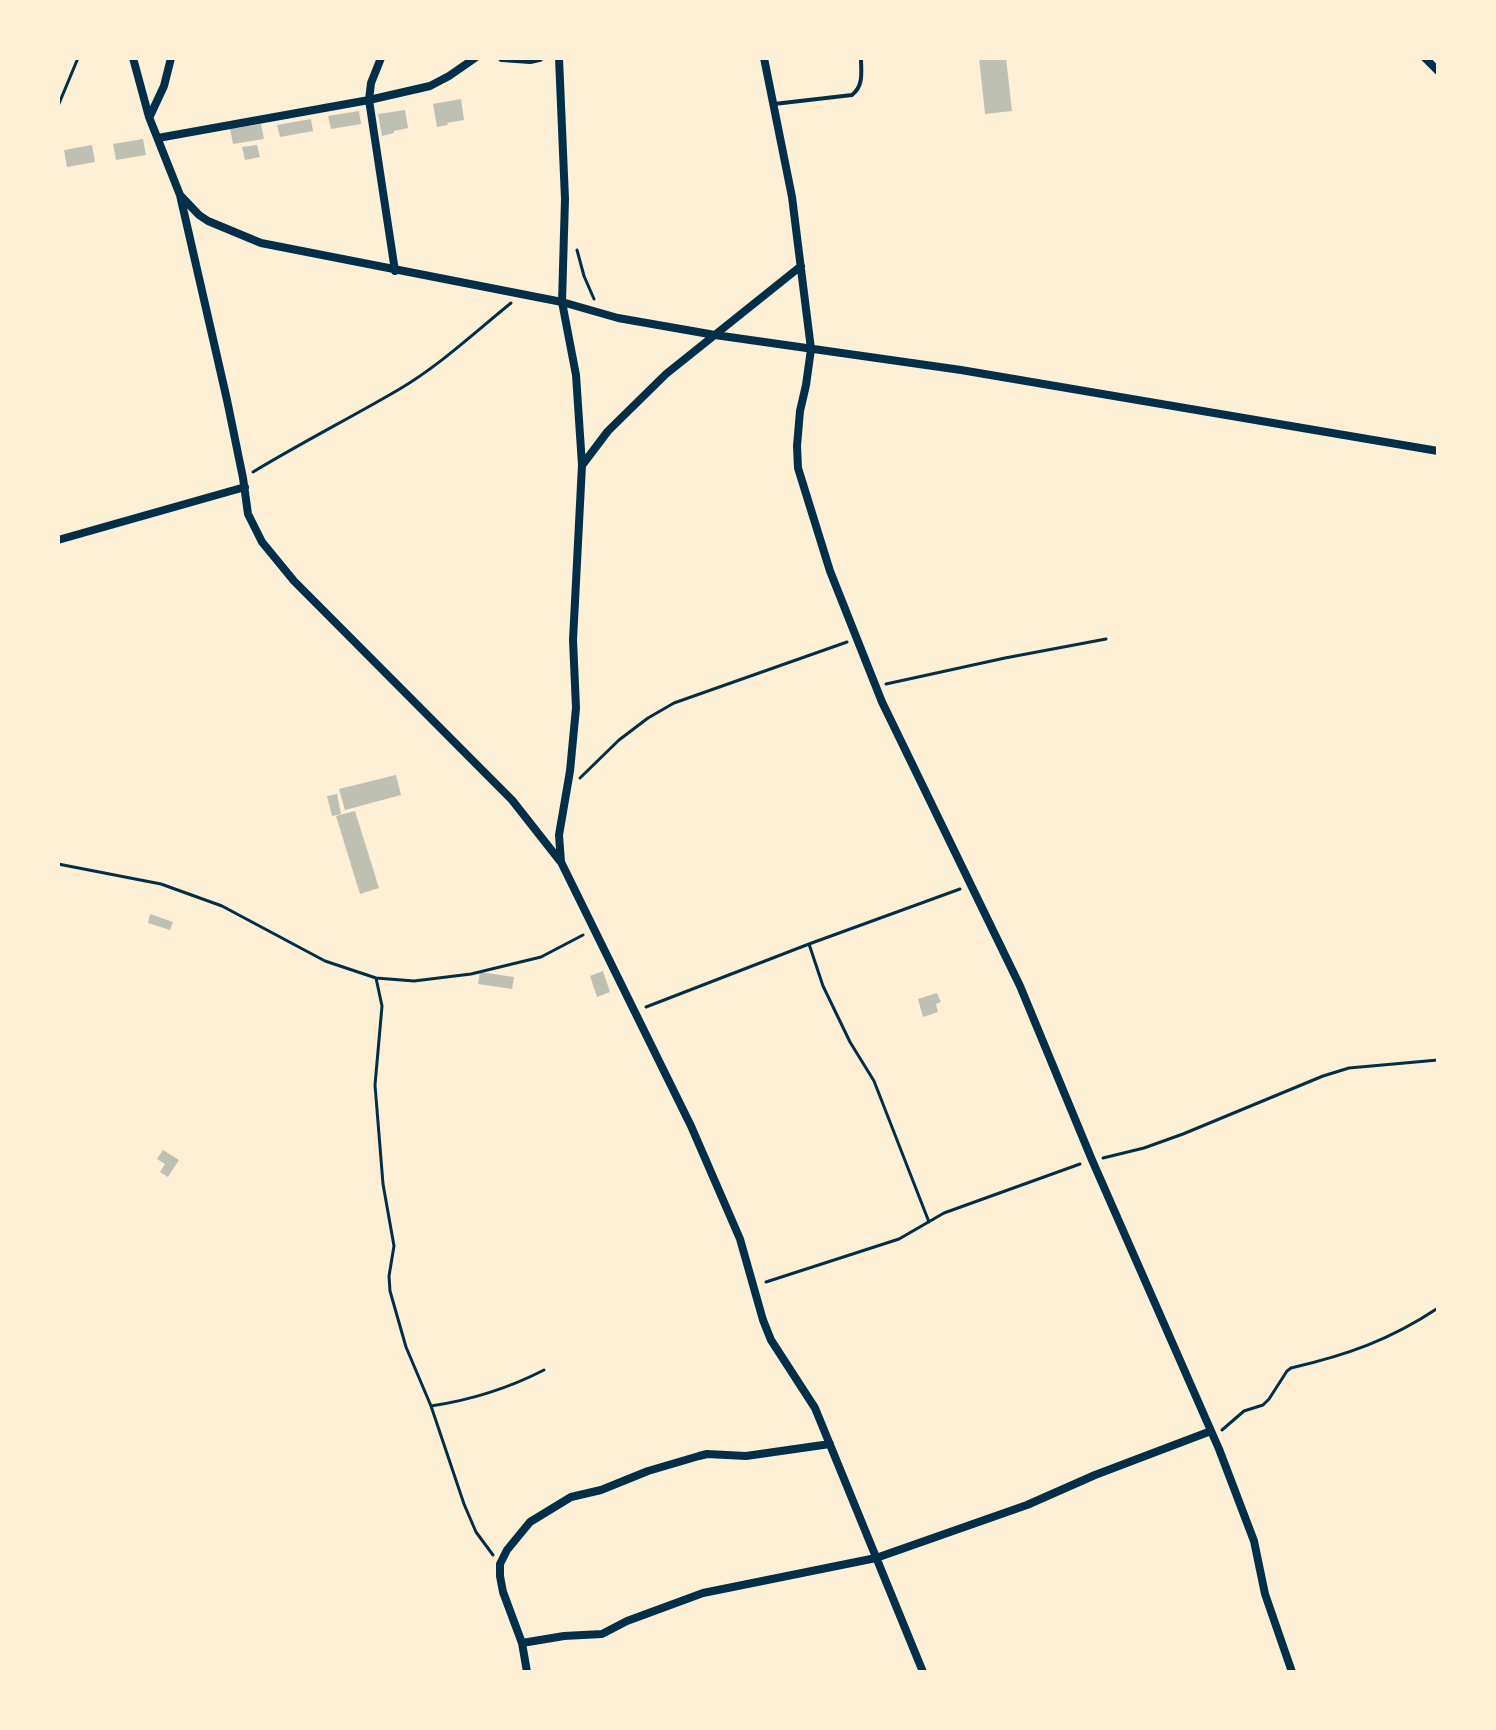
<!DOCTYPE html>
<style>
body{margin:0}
#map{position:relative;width:1496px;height:1730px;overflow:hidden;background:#fdf0d5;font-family:"Noto Sans",sans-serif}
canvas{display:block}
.frame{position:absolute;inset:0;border:60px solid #fdf0d5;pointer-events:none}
</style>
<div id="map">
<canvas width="1496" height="1730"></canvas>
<div class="frame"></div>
</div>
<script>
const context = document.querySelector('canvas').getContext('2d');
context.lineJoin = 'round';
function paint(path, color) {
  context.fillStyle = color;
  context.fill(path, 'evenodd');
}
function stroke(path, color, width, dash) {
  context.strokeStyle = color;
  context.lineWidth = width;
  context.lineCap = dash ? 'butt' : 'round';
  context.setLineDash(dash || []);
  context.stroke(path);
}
paint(new Path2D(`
 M979,58H1006L1012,111L985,114Z
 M461,99L464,120L447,123L448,125L437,127L433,104Z
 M405,110L408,128L394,131V133L382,136L378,114Z
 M359,111L361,124L331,129L328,116Z
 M311,119L313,131L280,137L277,125Z
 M261,124L264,139L233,144L230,129Z
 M143,139L146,155L116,160L113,144Z
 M92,145L95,162L67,167L64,150Z
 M257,145L260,157L245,160L242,147Z
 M396,775L401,795L345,810L339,789Z
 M337,794L341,814L332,816L327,796Z
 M355,811L379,888L360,894L336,816Z
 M150,914L173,922L170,930L148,923Z
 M603,971L610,992L597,997L590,976Z
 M480,972L514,977L512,989L478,984Z
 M937,993L941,1002L936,1004L938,1012L923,1017L918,999Z
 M163,1150L179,1160L168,1177L160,1172L165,1164L157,1159Z`), '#bec0b2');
stroke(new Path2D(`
 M58,106L78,58
 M577,250L584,276L594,299
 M253,472C301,443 350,418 398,390C439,366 474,333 511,303
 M886,684L1005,658L1106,639
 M580,778L619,740L648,718L674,703L847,642
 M58,864L161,884L222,906L325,961L376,978L414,981L471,974L541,957L583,935
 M809,944L823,986L850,1042L874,1081L929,1222
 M376,978L382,1006L375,1085L383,1184L394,1246L389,1276L390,1291L406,1347L431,1406L464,1504L476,1532L493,1555
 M646,1007L809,944L960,889
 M1103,1158L1144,1148L1183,1134L1323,1076L1349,1068L1438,1060
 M766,1282L899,1239L944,1213L1080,1164
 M431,1406C471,1400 507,1389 544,1370
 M1222,1430L1244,1411L1263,1405L1269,1399L1287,1371L1291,1368C1347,1355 1390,1340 1438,1308`), '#003049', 3);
stroke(new Path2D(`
 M774,104L852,95C864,85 861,73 861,58`), '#003049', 4);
stroke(new Path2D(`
 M133,58L149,117L180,195L199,215L208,221L261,243L562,302L618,318L715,335L961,370L1438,451
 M381,58L371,83L369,100L395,271
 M502,58L530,60L539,58
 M559,58L565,199L562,302L576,375L582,465L573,640L576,708L570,771L559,835L561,862L691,1126L740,1239L763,1320L771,1340L815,1408L923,1672
 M764,58L792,197L811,349L806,385L800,411L797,446L798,468L830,571L882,702L1020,986L1092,1160L1219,1449L1254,1541L1265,1594L1292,1672
 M1425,58L1438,71
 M150,116L164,86L171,58
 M158,138L369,100L430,86L449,76L475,58
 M180,195L227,400L243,478L248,514L262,542L294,581L512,800L560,861
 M583,464L608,431L666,374L801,266
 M58,540L245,487
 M522,1643L564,1636L602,1634L627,1621L703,1593L876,1558L1027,1505L1095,1475L1211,1431
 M527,1672L522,1643L503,1592L500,1576V1564L507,1550L530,1522L571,1497L601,1490L648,1471L699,1456L707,1454L746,1456L830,1444`), '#003049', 8);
</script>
